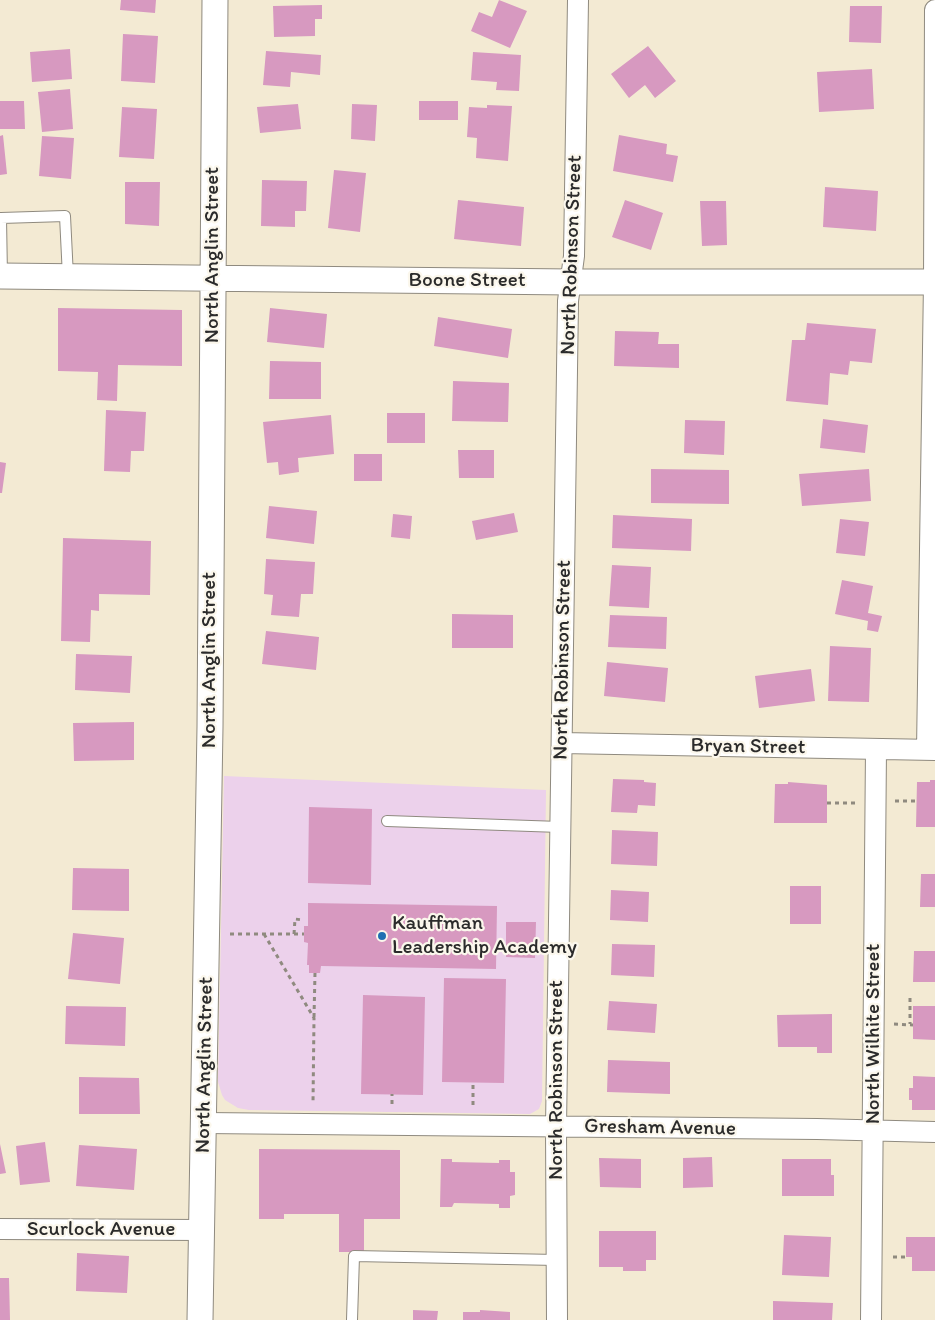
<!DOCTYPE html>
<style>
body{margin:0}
canvas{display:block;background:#f3ead3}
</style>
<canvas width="935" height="1320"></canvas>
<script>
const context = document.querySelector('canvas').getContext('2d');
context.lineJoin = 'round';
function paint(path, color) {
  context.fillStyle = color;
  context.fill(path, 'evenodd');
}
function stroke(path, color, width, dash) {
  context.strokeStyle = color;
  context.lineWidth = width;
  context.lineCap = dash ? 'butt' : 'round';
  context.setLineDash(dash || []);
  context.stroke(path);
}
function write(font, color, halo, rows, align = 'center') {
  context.font = font + ' Itim,sans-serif';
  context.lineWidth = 4.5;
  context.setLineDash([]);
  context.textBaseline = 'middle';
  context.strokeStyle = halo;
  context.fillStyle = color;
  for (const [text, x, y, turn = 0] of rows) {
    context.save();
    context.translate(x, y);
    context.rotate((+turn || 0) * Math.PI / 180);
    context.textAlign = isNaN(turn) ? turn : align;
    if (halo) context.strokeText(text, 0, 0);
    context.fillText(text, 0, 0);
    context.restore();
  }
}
paint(new Path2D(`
 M224,776L546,790L542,1101L539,1109L530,1114L249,1110L238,1108L225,1100L222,1095L218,1082Z`), '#ecd1eb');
paint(new Path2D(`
 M121,0H156L155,13L120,10Z
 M499,0L527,11L510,48L471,31L479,12L492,17Z
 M322,5V19H315V36L274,37L273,6Z
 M850,6H882L881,43L849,42Z
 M123,34L158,36L155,83L121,81Z
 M648,46L676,81L655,98L645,85L629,98L611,74Z
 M70,49L72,79L32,82L30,52Z
 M266,51L321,55L320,75L291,72L290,87L263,85Z
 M473,52L521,55L519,91L496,90L497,82L471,80Z
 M872,69L874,109L819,112L817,72Z
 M70,89L73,129L42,132L38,92Z
 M0,101H24L25,129H0Z
 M419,101H458V120H419Z
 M298,104L301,129L260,133L257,107Z
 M352,104L377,105L375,141L351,139Z
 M487,105L512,106L508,161L476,158L477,138L467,137L469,107L487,108Z
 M122,107L157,109L154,159L119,157Z
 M3,135L7,174L0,175V136Z
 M619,135L667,144L666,154L678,156L673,182L613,171Z
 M42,136L74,138L71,179L39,176Z
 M334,170L366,173L360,232L328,228Z
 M262,180L307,181L306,211H295V227L261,226Z
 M125,182H160L159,226L125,224Z
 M825,187L878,191L876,231L823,227Z
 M458,200L524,207L521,246L454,239Z
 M625,200L663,213L651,250L612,237Z
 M700,201H726L727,245L702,246Z
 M58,308L182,310V366L118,365L117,401L97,400L98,372L58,371Z
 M270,308L327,314L324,348L267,342Z
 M438,317L512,329L508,358L434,346Z
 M807,323L876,329L872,363L850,361L848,375L830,373L828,405L786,401L792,340H805Z
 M615,331L659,332L658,344H679V368L614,366Z
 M270,361L321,362V399H269Z
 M453,381L509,383L508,422L452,421Z
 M106,410L146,412L144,451H131L130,472L104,471Z
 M387,413H425V443H387Z
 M331,415L334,454L298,458L299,472L279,475L278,462L267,463L263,422Z
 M823,419L868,425L865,453L820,448Z
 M685,420L725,421L724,455L684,453Z
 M458,450H494V478H459Z
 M354,454H382V481H354Z
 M0,462L6,463L2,493H0Z
 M651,469L729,470V504L651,503Z
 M869,469L871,501L802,506L799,474Z
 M269,506L317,511L314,544L266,538Z
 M514,513L518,532L476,540L472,521Z
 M393,514L412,516L410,539L391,537Z
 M613,515L692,519L691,551L612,548Z
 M840,519L869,522L865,556L836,553Z
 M63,538L151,541L150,595L99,594V611L91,610L90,642L61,641Z
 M266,559L315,562L313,594H301L299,617L271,615L273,595L264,594Z
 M612,565L651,567L649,608L609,606Z
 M842,580L873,586L868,613L882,616L878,632L867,630L868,621L835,614Z
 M452,614L513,615V648H452Z
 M610,615L667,617L666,649L608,647Z
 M266,631L319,637L316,670L262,664Z
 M830,646L871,648L869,702L828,701Z
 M76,654L132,656L130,693L75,690Z
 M607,662L668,668L665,702L604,696Z
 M811,669L815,701L759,708L755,676Z
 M134,722V760L74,761L73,723Z
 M613,779L644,780V782L656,783L655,806L638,805L637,813L611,812Z
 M930,780H935V827H916L917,782H930Z
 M788,782L827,785V823H774L775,784H788Z
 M309,807L372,809L371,885L308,883Z
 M612,830L658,832L657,866L611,864Z
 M73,868L129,869V911L72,910Z
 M921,874H935V907H920Z
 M790,886H821V924H790Z
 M611,890L649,892L648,922L610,920Z
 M308,903L497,906L496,969L321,966L320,973H309V965H307L308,943L304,942V926H308Z
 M506,922H536L535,958L506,957Z
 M73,933L124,938L120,984L68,979Z
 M612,944L655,945L654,977L611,975Z
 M914,951H935V982H913Z
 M444,978L506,979L504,1083L442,1082Z
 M363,995L425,997L423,1095L361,1094Z
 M609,1001L657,1004L655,1033L607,1030Z
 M66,1006L126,1007L125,1046L65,1044Z
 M913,1006H935V1040L913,1039Z
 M832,1014V1053H817V1047H778L777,1015Z
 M608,1060L670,1062V1094L607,1092Z
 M913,1076L935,1077V1110H912V1100H909V1088H913Z
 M79,1077L139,1078L140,1114H79Z
 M45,1142L50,1182L20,1185L16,1146Z
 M0,1144L6,1173L0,1174Z
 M79,1145L137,1149L134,1190L76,1186Z
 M259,1149L400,1150V1219H364V1252H339V1214H284V1219H259Z
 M712,1157L713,1187L683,1188V1158Z
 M599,1158L641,1159V1188L600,1187Z
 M441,1159H452V1162L499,1163V1160H510V1172H515V1195L510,1196V1208H499V1204L454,1203L452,1207H440Z
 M782,1159H831V1175H834V1196H782Z
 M599,1231H656V1260H646V1271H623V1267H599Z
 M784,1235L831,1237L829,1277L782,1275Z
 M906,1237H935V1271H912V1257H906Z
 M77,1253L129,1256L127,1293L76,1291Z
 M0,1278H9L10,1320H0Z
 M773,1301L833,1303L832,1320H773Z
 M413,1310L438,1311L437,1320H413Z
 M480,1310L510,1312V1320H463V1312H480Z`), '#d799c0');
const service = new Path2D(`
 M2,276L1,218L65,216L68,277
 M387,821L560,827
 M352,1320L354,1256L557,1260`);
const minor = new Path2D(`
 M562,743L935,750
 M927,750L934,282L935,10
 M204,1123L817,1129L935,1132
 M0,1229L201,1230
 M557,1320L556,1127L568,301L574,256L578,0
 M871,1320L876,749`);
const tertiary = new Path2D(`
 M0,276L572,282H935
 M200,1320L210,727L215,0`);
stroke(service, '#8f8a7f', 12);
stroke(minor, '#8f8a7f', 22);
stroke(tertiary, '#8f8a7f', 27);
stroke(new Path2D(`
 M895,801H917
 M827,803H856
 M230,934H304
 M264,934L314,1018L313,1103
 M294,934L295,919L303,920
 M910,998V1024
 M314,1017L315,973
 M894,1024L913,1025
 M392,1104V1094
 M473,1105V1082
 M893,1257H906`), '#8f8a7f', 3, [4, 4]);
stroke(service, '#fff', 10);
stroke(minor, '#fff', 20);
stroke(tertiary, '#fff', 25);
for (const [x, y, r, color] of [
 [382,936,5,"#1f6fb2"]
]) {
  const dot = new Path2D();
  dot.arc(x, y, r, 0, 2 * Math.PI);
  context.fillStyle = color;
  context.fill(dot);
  stroke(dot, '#fbf7ec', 2);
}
write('21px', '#2b2b2b', '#fbf7ec', [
 ["North Anglin Street",213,255,-90],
 ["North Robinson Street",572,255,-88],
 ["Boone Street",467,281],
 ["North Anglin Street",210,660,-90],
 ["North Robinson Street",563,660,-89],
 ["Bryan Street",748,747,1],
 ["North Wilhite Street",874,1034,-90],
 ["North Anglin Street",205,1065,-89],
 ["North Robinson Street",557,1080,-90],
 ["Gresham Avenue",660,1128,1],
 ["Scurlock Avenue",101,1230]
]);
write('21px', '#2b2b2b', '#fbf7ec', [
 ["Kauffman",392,924],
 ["Leadership Academy",392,948]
], 'left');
</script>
